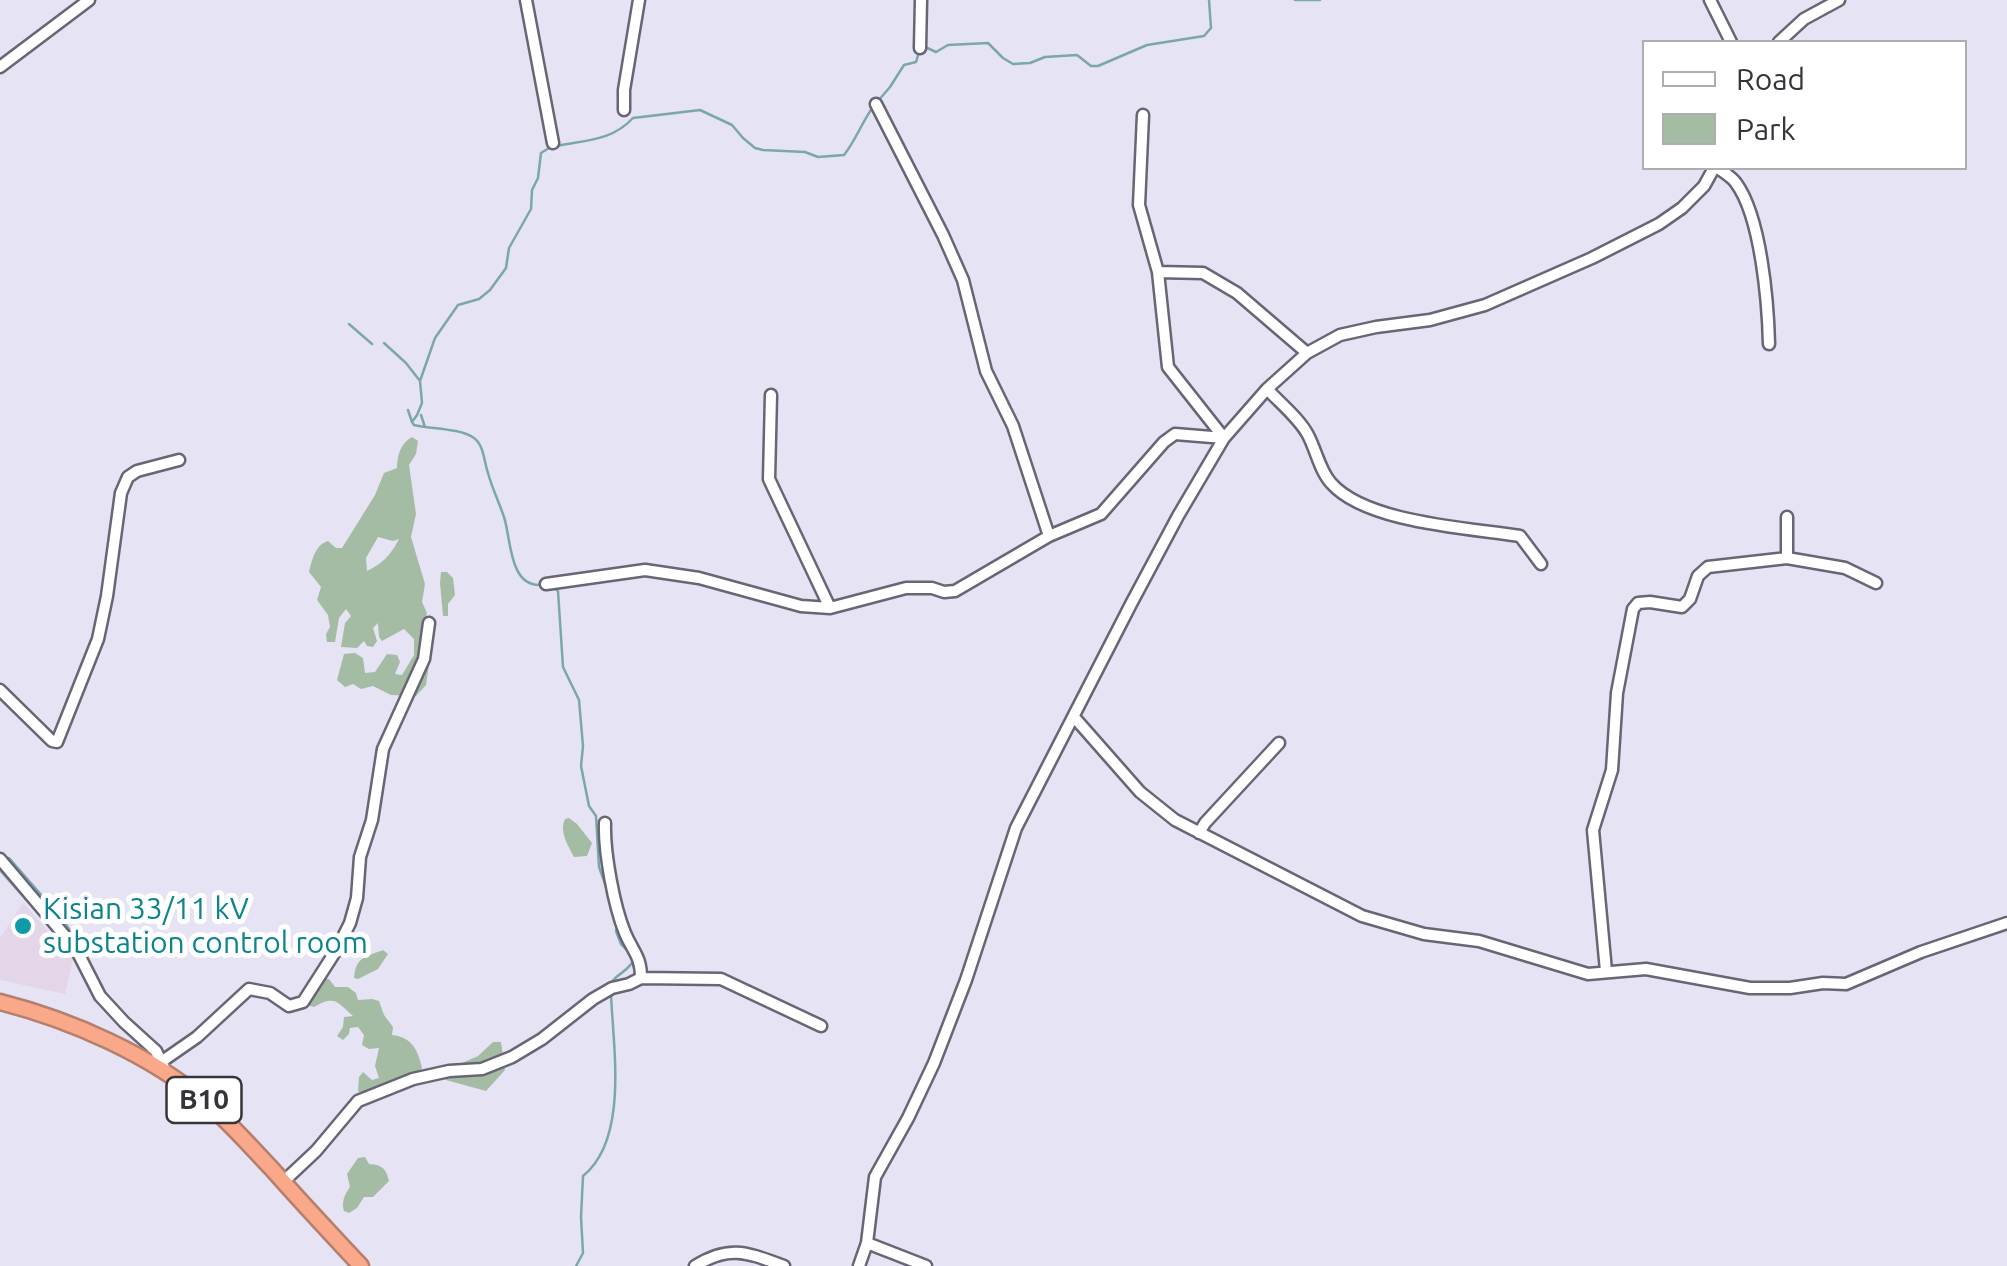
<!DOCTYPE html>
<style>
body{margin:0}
#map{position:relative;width:2007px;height:1266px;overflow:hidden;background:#e6e3f4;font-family:Ubuntu,sans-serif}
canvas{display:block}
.legend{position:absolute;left:1642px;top:40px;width:325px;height:130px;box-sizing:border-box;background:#fff;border:2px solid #aeaeb0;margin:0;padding:12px 18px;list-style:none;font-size:30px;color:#35343a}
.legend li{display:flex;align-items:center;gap:20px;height:50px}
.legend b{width:50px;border:2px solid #aeaeb0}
</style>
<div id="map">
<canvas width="2007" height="1266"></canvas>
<ul class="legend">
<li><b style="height:12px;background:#fff"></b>Road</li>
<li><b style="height:28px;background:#a4bca4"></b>Park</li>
</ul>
</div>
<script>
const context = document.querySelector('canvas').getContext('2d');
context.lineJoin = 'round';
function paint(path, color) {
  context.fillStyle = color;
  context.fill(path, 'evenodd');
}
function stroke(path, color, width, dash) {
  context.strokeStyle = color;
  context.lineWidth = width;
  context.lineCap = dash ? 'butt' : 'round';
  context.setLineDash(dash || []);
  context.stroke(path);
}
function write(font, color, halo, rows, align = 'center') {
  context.font = font + ' Ubuntu,sans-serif';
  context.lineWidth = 10;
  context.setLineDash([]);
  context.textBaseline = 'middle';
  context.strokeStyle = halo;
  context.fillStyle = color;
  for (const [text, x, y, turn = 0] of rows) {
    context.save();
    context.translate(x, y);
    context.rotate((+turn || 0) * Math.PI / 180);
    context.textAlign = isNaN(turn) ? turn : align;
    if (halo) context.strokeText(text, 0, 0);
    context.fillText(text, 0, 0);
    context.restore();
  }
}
paint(new Path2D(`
 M23,903L73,959L65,994L0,980V938Z`), '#e4d6e9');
paint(new Path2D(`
 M412,437L418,441L416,454L409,465L416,514L411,537L425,584L422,602L427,613L423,629L433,638L426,685L416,696L391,695L373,686L361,689L353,684L345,687L337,680L344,654L355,653L363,658L365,673L375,672L387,654L397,655L400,662L395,674L402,675L414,655V639L404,629L382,641L379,637L378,623L373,628L377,641L373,647L367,646L364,641L357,648L341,647L345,623L351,616L346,609L339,618L335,642H327L326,634L330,627L328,615L317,600L321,587L309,572C312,560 315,545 328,541L336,548H342L375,495L384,473L397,468C397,455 401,443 412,437ZM378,537L393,541L399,539C391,555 382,564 367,571L366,558Z
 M441,572H447L453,578L455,595L448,604V616H443L440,583Z
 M569,818L577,824L592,843L587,856L574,857C568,845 559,832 565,819Z
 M383,950L388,954L378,969L358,979L354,978C356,956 366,957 383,950Z
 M322,979H329L335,987H348L356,993L358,1000L372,999L379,1001L384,1015L393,1027L392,1035C412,1037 418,1050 422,1068L419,1073L362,1094L358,1091L359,1077L363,1072L372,1080L379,1078L375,1066L379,1048L369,1049L362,1045L364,1035L358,1027L350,1028L349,1034L343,1040L337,1036L343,1027L344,1017L353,1016C337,1002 335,995 314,1007L307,1005L309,994Z
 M493,1042H501L505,1070L486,1091L446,1080L444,1077L456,1074L462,1063L478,1056Z
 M365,1157L369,1164C382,1165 386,1168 389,1181L373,1197H364L357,1208L349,1213L344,1211C341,1202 345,1194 350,1187L347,1174L358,1158Z`), '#a4bca4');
stroke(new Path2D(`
 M1295,0H1320
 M923,46L936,52L948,45L988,43L1003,58L1013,64L1030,63L1045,57L1077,55L1091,66H1098L1147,45L1204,36L1211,28L1209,0
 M878,101L890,87L904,65L916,62L919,52
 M557,146C585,140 612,141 633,118L700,110L732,125L743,138L755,148L763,150L805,152L818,157L844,155C856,140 862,122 873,107
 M349,324L372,344
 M384,343L406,363L420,381
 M408,410L412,422
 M421,415L425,427
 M540,585C509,586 511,538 504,517C499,502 492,488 488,473C484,462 484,445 474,438C460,428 431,429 414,425L412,422L417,415L422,403L420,381L435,338L458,305L479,299L490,290L506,268L509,248L531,209L532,190L538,178L541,153L549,148
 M553,587L558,591L563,667L579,700L583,746L581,766L589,806L596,816L599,867L608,892
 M9,858L64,921L80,947
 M0,870L38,913
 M48,925L70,950
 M617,928L616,931L621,944L631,954
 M84,954L93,970
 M612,982C618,973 626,973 634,960
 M576,1266L583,1253L581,1217L583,1176C629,1139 613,1047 611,994`), '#7ba7aa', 2.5);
const minor = new Path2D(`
 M526,0L553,143
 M1710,0L1731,42
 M1779,42L1804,19L1839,0
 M920,48L921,0
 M0,67L89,0
 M876,104L943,235L963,280L986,371L1013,426L1049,536
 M624,110V90L639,0
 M1718,168C1723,172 1732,177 1736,183C1761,217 1768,302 1769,344
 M1158,272L1203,273L1237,293L1307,353
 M1267,389C1280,403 1299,418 1308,435C1316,450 1320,471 1331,483C1366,523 1469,528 1520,536L1541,564
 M771,395L769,479L830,608
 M1787,558V517
 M546,584L645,570L699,578L801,606L830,608L906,588H932L944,592L955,591L1049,536L1101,514L1164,442L1175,434L1224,438L1168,367L1158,272L1139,205L1143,115
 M0,690L52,741L57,742L98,639L107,596L121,493L128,477L137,471L179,460
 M1074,717L1140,792L1175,820L1362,916L1424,934L1479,941L1588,974L1646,969L1750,988H1790L1823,983L1846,984L1921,952L2007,923
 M1199,833L1205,823L1279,743
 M0,859L76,949L100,996L124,1022L156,1051L164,1068
 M1606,971L1593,830L1612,770L1617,693L1633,609L1638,603L1650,602L1682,607L1690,599L1698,576L1708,567L1787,558L1845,568L1876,583
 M641,978L721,979L821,1026
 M161,1062L197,1037L249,989L270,993L289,1006L303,1002L337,949L350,923L357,898L360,857L372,820L383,749L424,659L429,623
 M283,1182L316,1151L358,1101L413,1079L449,1071L482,1069L512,1057L542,1039L593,999L612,988L629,984L641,978C641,956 633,952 625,933C614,906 604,853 605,823
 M867,1243L926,1266
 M695,1266C730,1244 748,1253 784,1266
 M859,1266L867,1243L875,1177L908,1118L934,1063L966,980L1016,828L1131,604L1178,516L1224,438L1267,389L1307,353L1340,335L1376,327L1430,320L1485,305L1592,258L1659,224L1682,208L1704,186L1714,168`);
const highway = new Path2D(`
 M0,1002C71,1020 151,1055 207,1103C230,1123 251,1147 272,1169C301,1202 331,1234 361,1266`);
stroke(minor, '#686574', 15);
stroke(highway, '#b47f6d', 19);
stroke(minor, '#fff', 10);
stroke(highway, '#f9a889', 14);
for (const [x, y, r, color] of [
 [23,926,10,"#0f9aa8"]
]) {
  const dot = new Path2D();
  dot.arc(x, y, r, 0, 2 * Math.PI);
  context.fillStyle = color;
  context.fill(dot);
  stroke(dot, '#fff', 4);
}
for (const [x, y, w] of [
 [204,1100,75]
]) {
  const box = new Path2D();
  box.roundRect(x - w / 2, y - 23, w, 46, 8);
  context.fillStyle = '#fff';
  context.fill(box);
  stroke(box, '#35343a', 2.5);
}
write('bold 28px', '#35343a', null, [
 ["B10",204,1100]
]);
write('30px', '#0d838f', '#fff', [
 ["Kisian 33/11 kV",43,909],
 ["substation control room",43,943]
], 'left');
</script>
